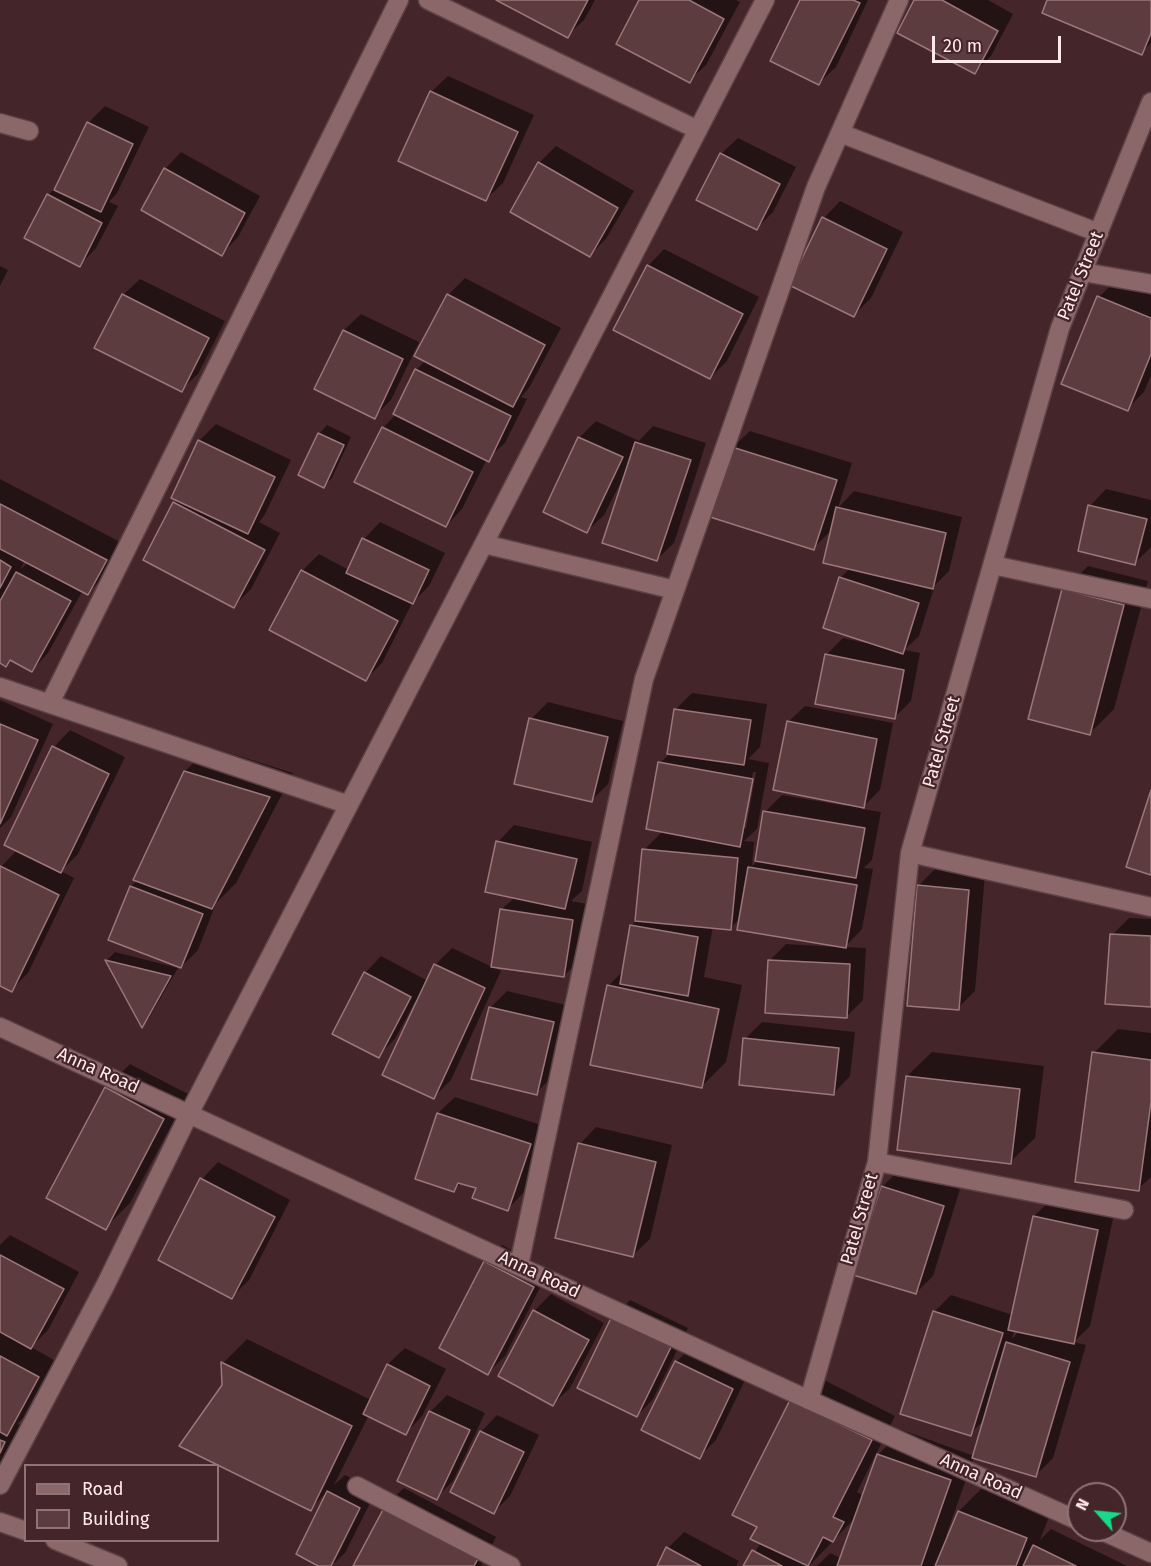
<!DOCTYPE html>
<style>
body{margin:0}
#map{position:relative;width:1151px;height:1566px;overflow:hidden;background:#442529;font-family:"Fira Sans",sans-serif}
canvas{display:block}
.legend{position:absolute;left:24px;top:1464px;width:195px;height:78px;box-sizing:border-box;background:#442529;border:2px solid #8f7377;margin:0;padding:8px 10px;list-style:none;font-size:18px;color:#ffe9eb}
.legend li{display:flex;align-items:center;gap:12px;height:30px}
.legend b{width:30px;border:2px solid #8f7377}
.north{position:absolute;left:1067px;top:1482px;width:60px;height:60px;box-sizing:border-box;background:#442529;border:2px solid #8f7377;border-radius:50%;rotate:297deg;font-size:16px;font-weight:700;line-height:24px;text-align:center;color:#ffe9eb}
.north::after{content:'';display:block;margin:auto;width:21px;height:27px;background:#18d989;clip-path:polygon(50% 0,100% 100%,50% 72%,0 100%)}
.scale{position:absolute;left:932px;top:36px;width:129px;height:27px;box-sizing:border-box;border:3px solid #ffe9eb;border-top:0;padding-left:8px;font-size:18px;line-height:21px;white-space:nowrap;color:#ffe9eb;-webkit-text-stroke:4px #442529;paint-order:stroke}
</style>
<div id="map">
<canvas width="1151" height="1566"></canvas>
<ul class="legend">
<li><b style="height:8px;background:#8b676a"></b>Road</li>
<li><b style="height:16px;background:#5d3c3f"></b>Building</li>
</ul>
<div class="north">N</div>
<div class="scale">20 m</div>
</div>
<script>
const context = document.querySelector('canvas').getContext('2d');
context.lineJoin = 'round';
function paint(path, color) {
  context.fillStyle = color;
  context.fill(path, 'evenodd');
}
function stroke(path, color, width, dash) {
  context.strokeStyle = color;
  context.lineWidth = width;
  context.lineCap = dash ? 'butt' : 'round';
  context.setLineDash(dash || []);
  context.stroke(path);
}
function write(font, color, halo, rows, align = 'center') {
  context.font = font + ' "Fira Sans",sans-serif';
  context.lineWidth = 4.5;
  context.setLineDash([]);
  context.textBaseline = 'middle';
  context.strokeStyle = halo;
  context.fillStyle = color;
  for (const [text, x, y, turn = 0] of rows) {
    context.save();
    context.translate(x, y);
    context.rotate((+turn || 0) * Math.PI / 180);
    context.textAlign = isNaN(turn) ? turn : align;
    if (halo) context.strokeText(text, 0, 0);
    context.fillText(text, 0, 0);
    context.restore();
  }
}
paint(new Path2D(`
 M500,0H595L584,20L567,36Z
 M641,0H736L740,2L706,65L689,81Z
 M802,0H868L836,67L819,83Z
 M916,0H988L1013,14L991,56L974,73Z
 M1049,0H1151V43L1141,53Z
 M448,76L534,115L503,183L486,199L431,92Z
 M105,106L149,127L117,193L109,202L118,206L96,248L80,265L48,195L57,186L88,123Z
 M738,138L796,167L773,212L756,229L721,154Z
 M556,146L634,191L606,239L590,255L539,163Z
 M181,152L260,196L238,237L222,254L165,169Z
 M840,201L903,232L871,298L854,315L824,218Z
 M664,249L759,297L727,361L710,378L648,266Z
 M0,266L8,270L0,286Z
 M465,278L561,328L529,388L521,397L527,399L505,443L487,459L462,509L446,526L383,428L396,414L416,370L426,360L416,355L448,295Z
 M140,279L225,321L198,374L181,390L123,295Z
 M1115,281L1151,295V375L1144,392L1127,409L1099,297Z
 M361,314L419,342L391,400L374,417L344,330Z
 M596,421L639,441L653,426L706,443L674,543L657,559L630,464L604,515L587,531L579,438Z
 M216,424L291,460L264,516L259,522L280,533L251,589L234,606L145,559L178,499L199,441Z
 M327,425L351,437L332,478L324,486L300,475L319,434Z
 M750,431L852,463L838,508L854,491L962,517L949,571L935,585L919,636L904,650L920,653L911,701L894,718L826,655L843,638L866,643L840,578L850,568L833,529L813,548L733,447Z
 M0,479L122,543L104,576L88,593L83,590L48,653L32,670L11,659L6,665L0,662ZM25,560L28,562L21,569V568Z
 M1106,489L1151,500V547L1135,563L1090,506Z
 M380,522L445,553L429,586L412,603L382,663L366,679L302,571L319,554L349,570L364,539Z
 M1088,566L1148,581L1114,709L1089,734L1064,590Z
 M692,693L767,704L760,747L748,759L769,763L757,829L744,841L754,842L752,866L758,860L765,812L782,795L847,806L788,722L805,706L893,723L880,790L861,809L881,812L872,860L864,868L873,869L862,929L845,947L866,948L863,1000L846,1017L769,961L786,944L836,947V945L741,918L730,928L713,926L704,977L742,985L726,1062L701,1087L608,986L623,971L631,926L637,920L644,850L663,831L660,763L670,753L675,710ZM753,772H756L746,828H742Z
 M0,700L53,724L11,817L0,828Z
 M548,702L623,721L608,784L591,801L531,719Z
 M70,730L125,757L78,854L61,871L74,878L28,973L11,990L0,985V868L17,850L54,747Z
 M210,747L293,773L236,883L216,903L198,950L181,967L131,886L138,880L135,879L185,771Z
 M514,825L592,842L582,891L571,901L588,904L580,959L564,976L501,910L515,897L498,842Z
 M935,869L985,874L975,991L958,1008L918,886Z
 M1129,918L1151,919V1005L1112,935Z
 M452,948L501,971L451,1080L434,1097L418,1002L416,1000L395,1039L378,1056L365,973L381,956L428,981L435,965Z
 M115,952L178,968L149,1018L142,1025L107,960Z
 M507,991L570,1006L553,1076L536,1093L490,1008Z
 M762,1022L855,1032L850,1076L834,1093L745,1039Z
 M1118,1029L1151,1033V1177L1138,1189L1094,1053Z
 M932,1052L1044,1066L1035,1138L1010,1162L907,1076Z
 M130,1064L188,1094L130,1203L105,1228L106,1088Z
 M455,1097L547,1127L524,1192L508,1209L478,1188L462,1182L454,1191L417,1178L438,1113Z
 M596,1127L672,1145L650,1239L633,1255L580,1144Z
 M218,1162L290,1200L249,1280L232,1297L160,1259L202,1179Z
 M899,1170L960,1189L933,1276L916,1293L882,1187Z
 M1051,1200L1114,1214L1090,1326L1074,1342L1086,1345L1053,1458L1036,1475L974,1457L946,1536L949,1537L959,1511L983,1487L1050,1514L1040,1540L1051,1529L1127,1566H817L830,1553L842,1559L856,1517L809,1566H745L761,1543L759,1526L816,1376L895,1416L857,1492L864,1496L878,1455L902,1430L974,1456L984,1420L970,1434L934,1312L951,1295L1013,1315L1034,1216ZM1014,1330L1019,1331L1012,1339Z
 M10,1235L79,1272L48,1330L31,1347L54,1360L23,1418L17,1424L21,1425L0,1469V1245Z
 M502,1245L549,1270L505,1356L488,1373L441,1348L485,1262Z
 M551,1294L604,1323L570,1388L553,1404L534,1311Z
 M630,1300L688,1328L653,1399L637,1416L614,1317Z
 M247,1339L371,1400L388,1364L405,1348L446,1369L422,1416L406,1433L369,1415L334,1485L345,1475L376,1491L345,1553L331,1566H322L298,1554L328,1491L310,1509L223,1385V1363Z
 M693,1345L749,1372L716,1440L699,1457L676,1362Z
 M447,1395L485,1413L453,1481L436,1498L430,1412Z
 M497,1415L539,1435L510,1496L494,1512L481,1432Z
 M404,1488L496,1537L481,1566H355L387,1504Z
 M684,1532L739,1561L736,1566H658L668,1548Z`), '#0007');
const building = new Path2D(`
 M496,0H588L568,38Z
 M639,0H689L724,19L690,83L616,44Z
 M800,0H853L860,3L819,85L770,61Z
 M914,0H942L998,31L975,74L897,33Z
 M1047,0H1151V33L1142,55L1042,13Z
 M430,91L518,132L486,201L398,161Z
 M87,122L133,144L101,212L54,190Z
 M720,153L780,184L757,230L696,200Z
 M538,162L618,208L590,257L510,212Z
 M164,168L245,213L222,256L141,210Z
 M47,194L102,223L80,267L24,238Z
 M822,217L887,249L854,317L789,285Z
 M647,265L743,314L710,379L613,330Z
 M122,294L209,338L182,392L94,348Z
 M447,294L545,345L513,407L414,356Z
 M1097,296L1151,318V354L1128,411L1061,384Z
 M343,330L403,359L375,419L314,389Z
 M415,369L511,416L489,462L393,414Z
 M382,427L473,472L446,527L354,482Z
 M318,433L344,445L324,488L298,475Z
 M578,437L623,457L587,533L543,512Z
 M198,440L275,477L248,534L171,498Z
 M635,442L691,460L657,561L602,543Z
 M732,447L837,480L814,550L710,517Z
 M173,502L265,550L234,608L143,560Z
 M0,504L107,560L88,595L0,549Z
 M1088,505L1147,519L1135,565L1078,551Z
 M836,507L946,533L933,589L823,563Z
 M362,538L429,570L413,604L346,573Z
 M0,560L11,567L0,588Z
 M301,570L398,621L366,681L269,630Z
 M16,572L71,601L32,672L10,660L6,667L0,663V601Z
 M839,577L919,603L903,654L823,628Z
 M1062,589L1124,605L1090,735L1028,719Z
 M825,654L904,670L895,719L815,704Z
 M674,709L751,720L744,765L667,754Z
 M529,718L608,737L592,802L514,784Z
 M787,721L877,739L864,808L773,790Z
 M0,724L38,740L0,824Z
 M52,746L109,774L61,873L4,845Z
 M658,762L753,779L740,847L646,829Z
 M184,771L270,797L212,909L133,880Z
 M1151,790V875L1126,867Z
 M763,811L865,828L856,878L755,861Z
 M496,841L577,859L565,909L485,892Z
 M642,849L738,858L731,930L635,921Z
 M0,866L59,895L12,992L0,986Z
 M748,867L857,885L846,948L737,930Z
 M917,885L969,890L959,1010L907,1006Z
 M130,886L203,914L181,968L108,940Z
 M500,909L573,920L564,977L491,967Z
 M630,925L698,937L688,996L620,984Z
 M1110,934L1151,936V1007L1105,1004Z
 M105,960L171,976L142,1028Z
 M768,960L850,964L847,1018L765,1013Z
 M434,964L485,988L434,1099L382,1075Z
 M364,972L411,997L379,1058L332,1034Z
 M607,985L719,1009L702,1088L590,1065Z
 M489,1007L554,1022L537,1095L471,1079Z
 M743,1038L839,1048L834,1095L739,1085Z
 M1092,1052L1151,1060V1102L1139,1191L1075,1182Z
 M906,1076L1020,1089L1011,1164L897,1150Z
 M105,1087L164,1119L106,1230L46,1198Z
 M437,1113L531,1144L508,1211L472,1198L476,1188L458,1183L454,1192L415,1179Z
 M578,1143L656,1162L633,1257L555,1238Z
 M200,1178L275,1217L232,1299L158,1260Z
 M881,1186L944,1206L916,1294L853,1275Z
 M1033,1216L1098,1230L1074,1344L1008,1330Z
 M0,1255L64,1289L31,1349L0,1332Z
 M484,1261L534,1287L488,1375L439,1348Z
 M533,1310L589,1340L553,1406L498,1376Z
 M933,1311L1003,1333L971,1436L900,1414Z
 M612,1316L672,1345L637,1417L577,1388Z
 M1006,1342L1070,1362L1036,1477L972,1458Z
 M0,1356L39,1377L7,1436L0,1432Z
 M675,1361L733,1389L700,1459L641,1430Z
 M221,1362L352,1426L311,1511L179,1446L222,1385Z
 M387,1364L430,1386L406,1435L363,1414Z
 M790,1400L872,1440L833,1517L844,1522L833,1542L823,1537L808,1566L750,1539L757,1527L732,1515Z
 M429,1411L470,1430L437,1500L397,1481Z
 M480,1431L524,1452L494,1514L450,1492Z
 M0,1440L5,1442L0,1453Z
 M877,1454L951,1480L921,1566H837Z
 M327,1491L360,1508L331,1566H318L296,1554Z
 M386,1504L481,1553L474,1566H353Z
 M958,1511L1027,1538L1016,1566H935Z
 M1033,1545L1076,1566H1023Z
 M666,1547L701,1566H657Z
 M752,1550L782,1566H743Z`);
paint(building, '#5d3c3f');
stroke(building, '#9c777a', 1.5);
const street = new Path2D(`
 M428,0L698,130
 M0,123L29,131
 M840,133L1099,233
 M1083,272L1151,284
 M484,544L675,590
 M993,565L1151,599
 M0,687L349,805
 M50,703L399,0
 M910,853L1151,907
 M877,1162L1124,1210
 M519,1265L644,679L816,187L899,0
 M809,1400L877,1162L910,853L1060,328L1151,102
 M0,1485L105,1286L190,1112L765,0
 M357,1486L511,1566
 M0,1522L26,1531
 M55,1540L118,1566`);
const secondary = new Path2D(`
 M0,1027L809,1400L1079,1521
 M1100,1530L1151,1553`);
stroke(street, '#5c4245', 21);
stroke(secondary, '#5c4245', 21);
stroke(street, '#8b676a', 18);
stroke(secondary, '#8b676a', 18);
write('18px', '#ffe9eb', '#442529', [
 ["Patel Street",1081,276,-68],
 ["Patel Street",942,742,-74],
 ["Anna Road",98,1071,24],
 ["Patel Street",860,1219,-74],
 ["Anna Road",539,1275,25],
 ["Anna Road",981,1477,24]
]);
</script>
